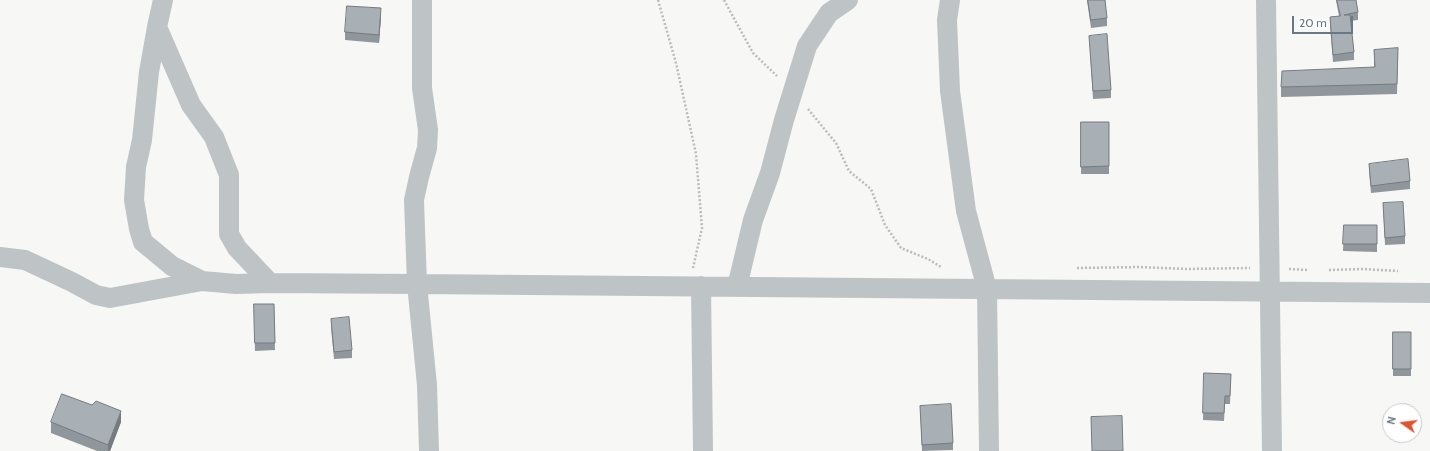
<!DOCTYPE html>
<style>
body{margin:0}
#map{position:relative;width:1430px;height:451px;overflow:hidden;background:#f7f7f5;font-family:Cabin,sans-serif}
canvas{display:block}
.north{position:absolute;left:1382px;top:403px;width:40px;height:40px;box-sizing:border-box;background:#fff;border:1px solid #c3c9ce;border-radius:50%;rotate:284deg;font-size:11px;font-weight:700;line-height:16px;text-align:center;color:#687884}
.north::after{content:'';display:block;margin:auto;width:14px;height:18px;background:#dc5430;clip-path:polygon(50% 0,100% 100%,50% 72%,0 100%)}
.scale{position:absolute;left:1292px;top:16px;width:61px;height:18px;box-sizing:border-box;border:2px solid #687884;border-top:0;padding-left:5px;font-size:12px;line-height:14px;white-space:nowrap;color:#687884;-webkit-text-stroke:3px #fff;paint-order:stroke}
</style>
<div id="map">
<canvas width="1430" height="451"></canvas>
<div class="north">N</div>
<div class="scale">20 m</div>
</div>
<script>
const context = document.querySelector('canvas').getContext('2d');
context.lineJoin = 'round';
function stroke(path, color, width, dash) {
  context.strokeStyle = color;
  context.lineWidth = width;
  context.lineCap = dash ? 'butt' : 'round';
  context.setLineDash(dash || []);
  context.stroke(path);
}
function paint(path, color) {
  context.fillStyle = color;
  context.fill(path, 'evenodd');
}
stroke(new Path2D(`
 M658,0L676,63L696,154L702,228L693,268
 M724,0L753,53L777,76
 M808,109L836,143L849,171L871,189L885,225L901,248L928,259L941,267
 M1077,268L1140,267L1187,269L1250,268
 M1289,269L1308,270
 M1329,270L1363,269L1398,271`), '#b9bcbe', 2.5, [2, 2]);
stroke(new Path2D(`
 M163,0L157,27L191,105L214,137L229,175V234L237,248L270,283
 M422,0V88L428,130L427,148L419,177L414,200L417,284L427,385L429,451
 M950,0L947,20L950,91L966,211L987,289L989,451
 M1266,0L1272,451
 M157,27L149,72L142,140L136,167L134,200L139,229L143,242L172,266L202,281
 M0,257L25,260L72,282L96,295L110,298L202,281L236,284L270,283L417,284L1430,293
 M701,286L703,451
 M737,287L753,220L770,173L784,120L807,46L829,13L848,0`), '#bec3c6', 20);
paint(new Path2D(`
 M1087,0H1105L1107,18V26L1091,28Z
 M1336,0H1356L1358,12V20L1350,21L1354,52V60L1333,62L1330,25V17L1339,16Z
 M381,16L379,43L345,40V32Z
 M1089,36L1111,90V98L1093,99Z
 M1398,48L1397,94L1281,97V87L1374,67V50Z
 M1081,122H1109V174H1081Z
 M1369,164L1410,181V189L1371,193L1369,171Z
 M1383,203L1405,236V244L1385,245Z
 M1344,225H1377V252L1343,251Z
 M254,304H274L275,350L255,351Z
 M331,319L352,350V358L334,359L331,327Z
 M1393,332H1411V376H1393Z
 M1204,373L1231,374L1230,404H1225L1224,421L1203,420Z
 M92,405L121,422L110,451H97L51,433V422Z
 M920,406L953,443V450L922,451Z`), '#90979c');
paint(new Path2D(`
 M381,8V16L379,43V35Z
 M121,411V422L110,451H108V445Z`), '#767b7f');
const building = new Path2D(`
 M1088,0H1105L1107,18L1091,20Z
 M1337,0H1356L1358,12L1344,15H1350L1354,52L1333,55L1330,17L1340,16Z
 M347,6L381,8L379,35L345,32Z
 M1107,34L1111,90L1093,91L1089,36Z
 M1398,48L1397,84L1281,87L1282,71L1375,67L1374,50Z
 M1081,122H1109V166L1081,167Z
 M1408,159L1410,181L1371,186L1369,164Z
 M1403,202L1405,236L1385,238L1383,203Z
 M1344,225H1377V244H1343Z
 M254,304H274L275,343H255Z
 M349,317L352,350L334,352L331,319Z
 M1393,332H1411V369H1393Z
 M1204,373L1231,374L1230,396H1225L1224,413H1203Z
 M62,394L92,405L96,401L121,411L108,445L51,422Z
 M951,404L953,443L922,445L920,406Z
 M1122,416L1123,451H1092L1091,417Z`);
paint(building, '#a8b0b5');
stroke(building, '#767b7f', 1);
</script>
